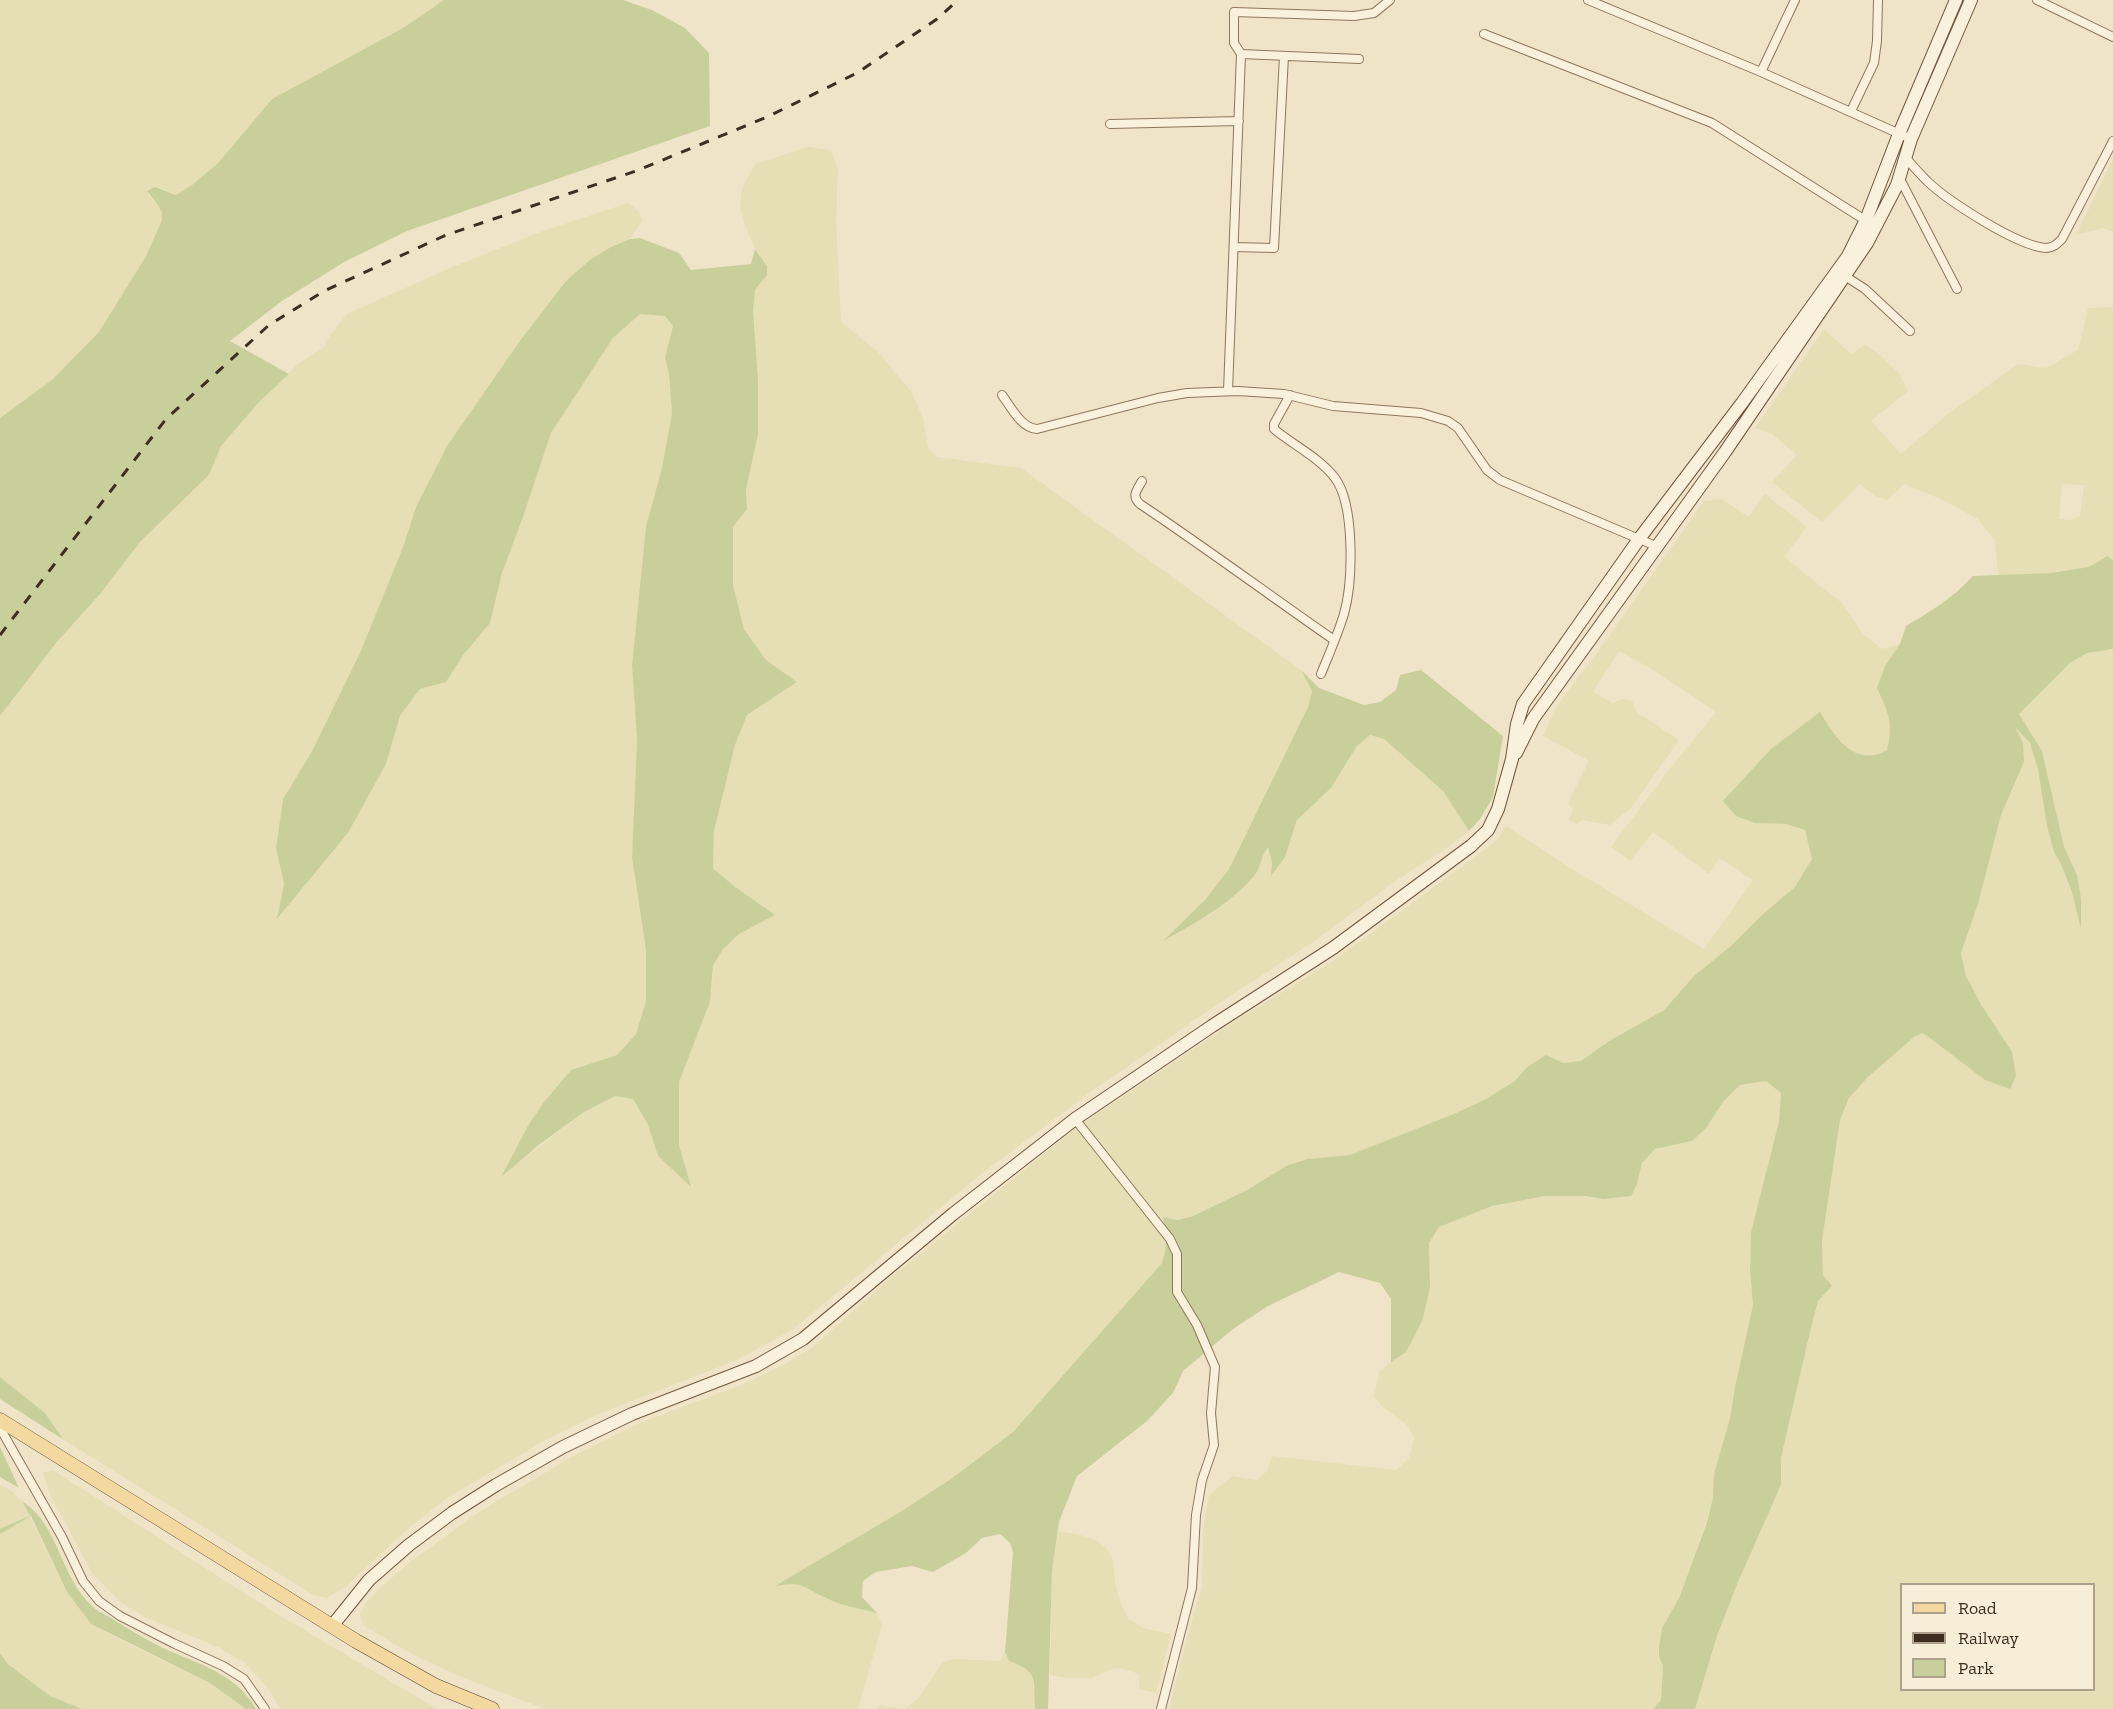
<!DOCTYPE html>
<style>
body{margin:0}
#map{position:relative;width:2113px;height:1709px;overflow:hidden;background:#f0e4c8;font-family:"Zilla Slab",serif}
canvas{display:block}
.legend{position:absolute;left:1900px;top:1583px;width:195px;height:108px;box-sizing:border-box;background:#f7eed8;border:2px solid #ada18e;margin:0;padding:8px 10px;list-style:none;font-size:18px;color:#3d2e20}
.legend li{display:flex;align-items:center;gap:12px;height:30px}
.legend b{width:30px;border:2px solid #ada18e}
</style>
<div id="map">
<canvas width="2113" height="1709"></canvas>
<ul class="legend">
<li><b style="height:8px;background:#f3d9a0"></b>Road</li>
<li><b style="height:8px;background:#3d2e20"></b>Railway</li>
<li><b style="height:16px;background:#c9cf9b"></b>Park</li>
</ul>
</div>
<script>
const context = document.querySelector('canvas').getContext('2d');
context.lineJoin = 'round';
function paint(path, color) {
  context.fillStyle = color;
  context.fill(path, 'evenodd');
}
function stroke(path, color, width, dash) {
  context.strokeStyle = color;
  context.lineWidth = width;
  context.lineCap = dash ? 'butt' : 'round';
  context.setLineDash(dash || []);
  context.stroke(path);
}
paint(new Path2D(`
 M0,0H444L403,28L272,99L218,163L192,185L176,195L163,189L148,191V195L158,205L162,213V220L146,256L99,332L53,379L0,418Z
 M808,147L831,150L838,169L836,222L841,322L877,351L911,391L923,418L928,448L937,457L1021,468L1301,670L1313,691L1308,707L1229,869L1205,900L1165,940L1213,913L1256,874L1263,853L1268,846L1272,862L1271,874L1285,857L1297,820L1345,767L1357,746L1370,735L1384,739L1443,791L1469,831L1451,845L1397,880L1313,942L1218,1004L1092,1091L980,1175L792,1330L737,1360L601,1413L547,1439L447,1498L411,1526L345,1587L327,1598L313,1595L64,1440L45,1413L0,1377V716L56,643L100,594L141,541L209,475L221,446L260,401L299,363L323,348L331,334L347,314L450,268L540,232L628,203L639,211L642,221L630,239L611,247L566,281L519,342L447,446L416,507L403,547L360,653L311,753L283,799L276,848L284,884L278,918L348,833L386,764L400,716L420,689L446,682L464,654L490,623L502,573L523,517L551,433L613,338L640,314L665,316L673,326L665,358L669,374L672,414L632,666L637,740L632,857L646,950V1001L636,1034L617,1055L571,1070L544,1102L529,1124L502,1175L584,1112L615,1096L633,1099L648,1125L658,1156L690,1186L679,1145V1082L710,1002L714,965L723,949L739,934L775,915L734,886L713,868L714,831L735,745L747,715L797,682L766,660L744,629L733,585V527L746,509V490L758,434V379L753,311L755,290L767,275V266L755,249L744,223L740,205L742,188L755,164Z
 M2113,159V232L2103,228L2076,235Z
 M2113,307V615L1908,823L1693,977L1664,1010L1609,1041L1581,1061L1527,1067L1515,1081L1486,1099L1456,1113L1350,1155L1307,1159L1286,1166L1247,1190L1193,1216L1178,1220L1163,1217V1223L1083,1123L1235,1021L1333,961L1479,854L1498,839L1506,826L1569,867L1704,949L1753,880L1720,858L1709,874L1653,832L1630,861L1611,847L1664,776L1716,712L1655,671L1619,651L1593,692L1613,703L1622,699L1632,701L1637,712L1679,740L1630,809L1610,825L1582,820L1576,824L1569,819L1573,810L1568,803L1589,761L1543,736L1554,711L1564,696L1605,642L1704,501L1722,499L1749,517L1765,494L1807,527L1784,557L1842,603L1864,635L1882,649L1900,644L1906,626L1927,614L1960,590L1973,576L1998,575L1995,541L1978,519L1943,500L1904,484L1887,500L1875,496L1860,484L1822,522L1772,482L1797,455L1772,434L1755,428L1824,329L1851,354L1865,345L1878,353L1899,373L1908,391L1871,421L1901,454L1949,413L2018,364L2046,368L2078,350L2088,308ZM2062,484L2084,485L2080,516L2070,520L2059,519ZM1771,749L1804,830L1786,824L1755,823Z
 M2113,649V1709H1695L1717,1636L1738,1582L1781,1485V1458L1810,1332L1818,1301L1832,1286L1823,1275L1822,1241L1840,1120L1849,1098L1867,1078L1914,1037L1922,1033L1938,1041L1985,1080L2010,1089L1982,1006L1966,976L1961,952L1978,904L2001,815L2024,762L2013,725L2018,714L2070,663L2087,653ZM1902,1584H2094V1690H1902Z
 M1766,1081L1781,1093L1779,1121L1767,1168L1750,1270L1753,1305L1735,1387L1730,1418L1714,1474V1498L1679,1598L1662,1628L1659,1656L1663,1666L1661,1700L1653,1709H1169L1190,1626L1202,1588L1203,1528L1209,1495L1233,1476L1257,1480L1267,1471L1272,1456L1396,1470L1409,1458L1414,1438L1407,1425L1384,1408L1374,1397L1379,1372L1391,1362L1430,1288L1429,1243L1439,1227L1492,1206L1545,1196H1586L1603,1199L1637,1184L1642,1163L1655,1149L1692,1141L1706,1128L1722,1102L1740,1085Z
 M1077,1127L1165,1237L1166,1247L1162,1263L1013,1432L951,1479L900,1512L777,1585L793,1583L803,1585L827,1599L877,1613L882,1625L858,1709H545L459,1676L412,1654L364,1626L360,1615L366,1603L381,1587L410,1562L479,1512L573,1456L642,1422L741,1385L783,1365L813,1347L889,1279Z
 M53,1470L269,1609L437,1709H281L267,1687L245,1663L220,1648L147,1618L120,1602L92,1573L50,1494L43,1473Z
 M0,1485L12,1491L22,1501L67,1592L91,1624L124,1642L210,1683L246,1709H82L50,1696L8,1664L0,1653V1534L25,1519L0,1529Z
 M1058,1531L1080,1535L1094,1539L1106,1548L1113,1560L1115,1583L1121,1604L1128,1618L1143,1628L1171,1634L1156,1693L1139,1689V1675L1132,1671L1114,1668L1092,1678H1067L1050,1675L1052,1571Z
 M1005,1652L1009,1661L1026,1667L1033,1675L1035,1709H877L879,1705L905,1709L918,1699L942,1663L952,1659L1000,1661Z`), '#e6deb5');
paint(new Path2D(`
 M444,0H623L652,10L685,28L709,53L710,126L407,231L344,262L282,301L230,341L289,374L260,401L221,446L209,475L141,541L100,594L56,643L0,716V418L53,379L99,332L146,256L162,220V213L158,205L147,191L155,187L176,195L192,185L218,163L272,99L403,28Z
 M640,238L679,253L691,270L751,264L755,249L767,266V275L755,290L753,311L758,379V434L746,490L747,509L733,527V585L744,629L766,660L797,682L747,715L735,745L714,831L713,868L734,886L775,915L739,934L723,949L713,966L710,1002L679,1082V1145L691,1187L658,1156L648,1125L633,1099L615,1096L584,1112L540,1144L501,1177L529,1124L544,1102L571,1070L617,1055L636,1034L646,1001V950L632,857L637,740L632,666L646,527L662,468L672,414L669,374L665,358L673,326L665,316L640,314L613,338L551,433L523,517L502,573L490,623L464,654L446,682L420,689L400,716L386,764L348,833L277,919L284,884L276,848L283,799L311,753L360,653L403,547L416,507L447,446L519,342L566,281L590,260L611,247L630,239Z
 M2108,556L2113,561V649L2087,653L2070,663L2019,714L2042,751L2064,847L2077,875L2081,899V929L2072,892L2061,864L2054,852L2047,826L2038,769L2030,743L2015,727L2023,743L2024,762L2001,815L1978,904L1961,953L1966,976L1982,1006L2012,1052L2016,1076L2010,1089L1985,1080L1930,1038L1922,1033L1914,1037L1867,1078L1849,1098L1840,1120L1822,1241L1823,1275L1832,1286L1818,1301L1810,1332L1781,1458V1485L1738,1582L1717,1636L1695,1709H1653L1661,1700L1663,1666L1659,1656V1647L1662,1628L1679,1598L1707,1522L1713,1498L1714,1474L1730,1418L1735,1387L1753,1305L1750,1270L1751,1233L1779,1121L1781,1093L1766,1081L1740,1085L1723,1102L1706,1128L1692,1141L1655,1149L1642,1163L1637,1184L1631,1196L1603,1199L1586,1196H1545L1492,1206L1439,1227L1429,1243L1430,1288L1422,1321L1406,1352L1391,1362V1299L1380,1283L1339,1272L1268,1306L1233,1329L1183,1371L1173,1393L1147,1421L1077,1476L1059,1522L1052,1571L1048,1709H1035C1033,1680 1040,1672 1009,1661L1005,1652L1013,1552L1010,1543L1000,1534L982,1538L966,1553L933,1572L912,1566L876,1572L863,1581L862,1597L877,1613C861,1609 843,1606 828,1599C803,1588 805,1581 775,1586L900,1512L951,1479L1013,1432L1162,1263L1166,1247L1163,1217L1178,1220L1193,1216L1247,1190L1286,1166L1307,1159L1350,1155L1456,1113L1486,1099L1515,1081L1527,1067L1546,1055L1563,1063L1581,1061L1609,1041L1664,1010L1694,976L1731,946L1761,916L1795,887L1812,859L1805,830L1786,824L1755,823L1736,816L1723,801L1771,749L1820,712C1831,730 1848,760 1874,755C1878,755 1883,752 1887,750C1894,724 1888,711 1877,688L1885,666L1900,644L1906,626C1930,612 1954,597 1973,576L2051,573L2089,567Z
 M1301,670L1319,688L1364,705L1380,702L1396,690L1400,675L1421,670L1503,736L1493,797L1480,819L1469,831L1443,791L1384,739L1370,735L1357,746L1331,788L1297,820L1285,857L1271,876L1272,862L1268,847C1261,855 1261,868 1254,876C1229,905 1196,923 1163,941L1205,900L1229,869L1308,707L1312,691Z
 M0,1377L45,1413L64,1440L0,1399Z
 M0,1447L19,1488L0,1477Z
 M22,1501C59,1524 60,1577 92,1606C97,1611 105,1614 111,1618C128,1629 145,1639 163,1648C198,1664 236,1673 256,1709H246L210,1683L91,1624L67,1592L31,1516L0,1534V1529L4,1527L30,1516Z
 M0,1653L8,1664L50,1696L82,1709H0Z`), '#c9cf9b');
const street = new Path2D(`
 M1588,0L1761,72L1911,139
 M2037,0L2113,37
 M1484,34L1712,123L1868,222
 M1241,54L1359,59
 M1761,72L1795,0
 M1851,111L1874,63L1877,41L1878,0
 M1110,124L1239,121
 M1905,157C1912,165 1919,173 1927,181C1948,201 2017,246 2046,248C2053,248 2057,244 2062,239L2113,141
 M1899,177L1957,289
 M1234,247L1274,248L1284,56
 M1845,276L1865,289L1910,331
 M1228,391L1241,54L1234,43V12L1354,16L1374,13L1390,0
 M1002,395C1011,407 1021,428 1037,429L1158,398L1187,393L1238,391L1284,394L1333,406L1421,413L1448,421L1458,428L1487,470L1500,480L1658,547
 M1290,395L1274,424V429C1293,445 1320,458 1335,478C1355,505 1353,582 1344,614C1338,634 1329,654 1321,674
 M1142,481C1137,490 1131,496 1140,504C1206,548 1269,595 1334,640
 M1075,1119L1170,1239L1177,1254V1292L1197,1325L1215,1367L1211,1413L1214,1445L1202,1480L1196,1515L1192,1588L1161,1709
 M0,1428L62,1537L83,1581L99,1601L120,1616L173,1643L223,1666L244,1679L265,1709`);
const secondary = new Path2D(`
 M1516,753L1533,719L1725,452L1867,243L1897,185L1911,139L1971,0
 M332,1626L369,1580L409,1545L452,1513L496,1485L563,1447L632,1414L756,1366L803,1339L953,1214L1075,1119L1212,1026L1333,948L1471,846L1488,830L1498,809L1512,759L1517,724L1523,704L1639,539L1742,403L1848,256L1866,220L1899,134L1956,0`);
const primary = new Path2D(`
 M0,1420L356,1641L436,1686L492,1709`);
stroke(street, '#8d765c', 10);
stroke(secondary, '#6f573f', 14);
stroke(primary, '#5b4430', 15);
stroke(street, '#faf1dc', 8);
stroke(secondary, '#faf1dc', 12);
stroke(primary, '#f3d9a0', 14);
stroke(new Path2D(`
 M0,635L166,419L269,325L324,291L446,235L636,171L767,117L857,73L937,19L958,0`), '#3d2e20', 3, [10, 10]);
</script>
